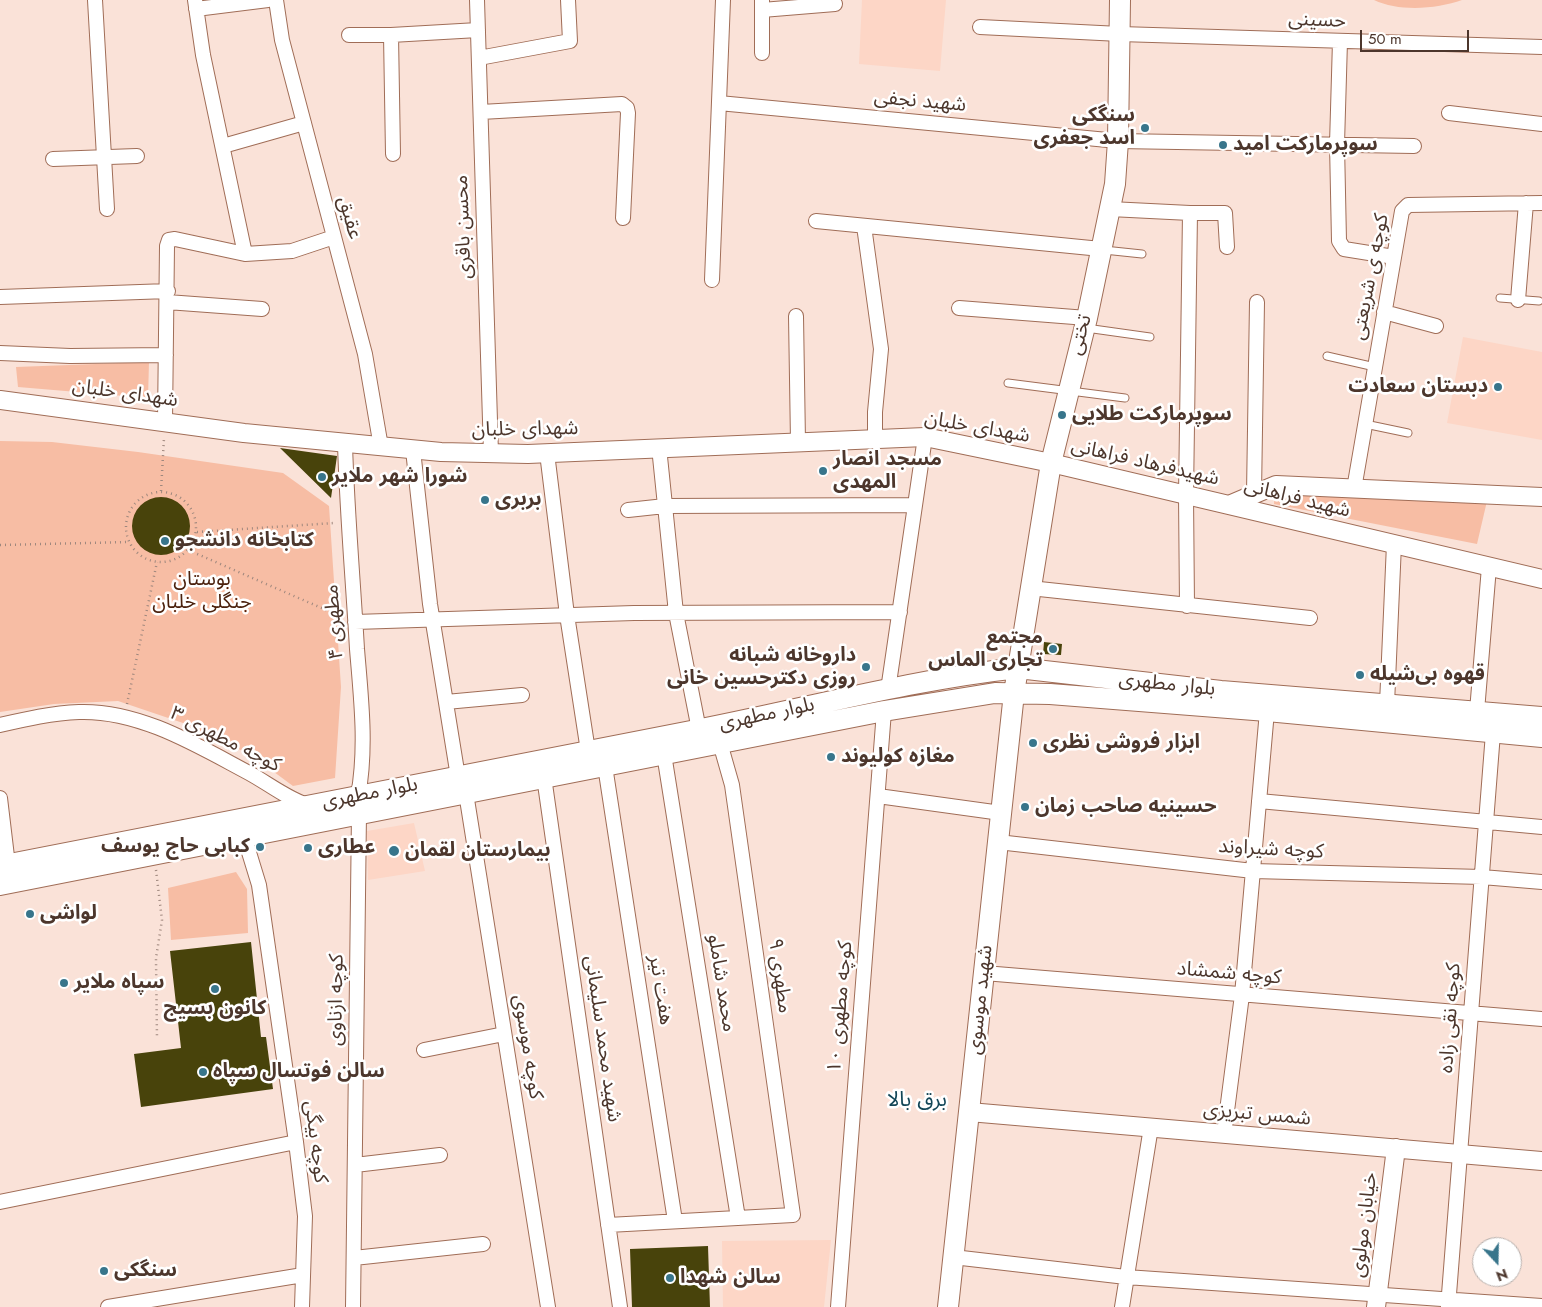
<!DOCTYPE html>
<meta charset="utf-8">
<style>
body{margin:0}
#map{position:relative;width:1542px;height:1307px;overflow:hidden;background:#fae2d8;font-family:Jost,sans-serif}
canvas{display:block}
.north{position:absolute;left:1472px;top:1237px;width:50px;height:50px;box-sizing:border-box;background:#fff;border:1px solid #b7afab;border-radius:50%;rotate:159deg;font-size:14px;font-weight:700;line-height:20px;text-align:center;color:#4c362c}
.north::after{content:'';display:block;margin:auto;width:18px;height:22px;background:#38758b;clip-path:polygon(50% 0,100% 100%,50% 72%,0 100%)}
.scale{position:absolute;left:1360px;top:30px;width:109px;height:22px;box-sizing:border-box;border:2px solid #4c362c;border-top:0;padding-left:6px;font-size:15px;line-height:18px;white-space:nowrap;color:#4c362c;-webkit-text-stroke:4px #fff;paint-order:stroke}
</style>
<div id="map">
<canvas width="1542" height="1307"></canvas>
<div class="north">N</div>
<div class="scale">50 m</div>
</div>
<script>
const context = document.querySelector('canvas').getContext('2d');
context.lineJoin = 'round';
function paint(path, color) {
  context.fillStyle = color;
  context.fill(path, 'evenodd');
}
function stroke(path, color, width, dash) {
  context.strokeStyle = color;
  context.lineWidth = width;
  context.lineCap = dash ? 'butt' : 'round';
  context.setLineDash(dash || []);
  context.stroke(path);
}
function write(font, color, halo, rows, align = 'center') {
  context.font = font + ' Jost,"Noto Sans Arabic",sans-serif';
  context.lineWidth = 5;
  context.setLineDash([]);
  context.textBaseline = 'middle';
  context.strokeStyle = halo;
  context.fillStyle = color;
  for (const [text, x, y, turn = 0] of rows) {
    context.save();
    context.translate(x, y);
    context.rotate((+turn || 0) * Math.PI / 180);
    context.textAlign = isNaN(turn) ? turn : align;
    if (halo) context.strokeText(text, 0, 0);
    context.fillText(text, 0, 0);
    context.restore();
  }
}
paint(new Path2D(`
 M862,0H946L940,71L859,64Z
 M1463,337L1542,352V440L1447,423Z
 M414,823L425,871L368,880L367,831Z
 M831,1240L824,1307H723L722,1241Z`), '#fdd6c6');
paint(new Path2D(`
 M1374,0H1462C1437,9 1399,12 1374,0Z
 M149,362L148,398L18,387L16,367Z
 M0,441L52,442L138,452L283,473L329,506L341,687L335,778L293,786L251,755L186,724L118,701L54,704L0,712Z
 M1275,491L1487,501L1477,544L1274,504Z
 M236,872L247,889L248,933L171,940L168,888Z`), '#f7bda4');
paint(new Path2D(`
 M280,448L337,456L331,498Z
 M132 526a29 29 0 1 1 58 0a29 29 0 1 1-58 0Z
 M1044,642L1062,644L1061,655L1043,654Z
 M251,942L261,1037H266L273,1089L141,1107L134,1054L181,1048L170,951Z
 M708,1246L710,1307H632L630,1249Z`), '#48430b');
const service = new Path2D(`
 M1104,250L1142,254
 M1500,298L1539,301
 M1086,328L1150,337
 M1327,356L1375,367
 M1008,383L1125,398
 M1365,424L1408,433`);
const minor = new Path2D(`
 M95,0L107,209
 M195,0L203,55L245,254
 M276,0L282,40L365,354L381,447
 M477,0L491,453
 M762,0V53
 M196,9L268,0
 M762,10L835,4
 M980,27L1120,34L1542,47
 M349,35H391
 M1340,41L1337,144L1339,241L1344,249L1394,257
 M479,58L570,41L568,0
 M719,103L1118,141L1414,146
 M481,112L622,104L627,108L628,113L623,218
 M1449,113L1542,124
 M223,146L304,123
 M393,154L391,35L478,30
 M53,159L137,156
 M1110,209L1190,213L1186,495L1187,606
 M1190,213H1225L1227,247
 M816,221L1101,249
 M864,226L881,349L875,412V440
 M712,280L723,0
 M0,297L168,291
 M1518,300L1526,203
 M167,302L262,309
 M959,308L1087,318
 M1384,312L1436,326
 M796,316L798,442
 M0,353L70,356L166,355
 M165,421L167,246L169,240L175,239L245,254L292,251L334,237
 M345,444C347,512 353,580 357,649C361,698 367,747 358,796
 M659,447L676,613L699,730
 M413,450L430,604L458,777
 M547,453L567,615L588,751
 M1354,489L1402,211L1408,205L1542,203
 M1254,493L1257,302
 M628,510L665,506L915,505
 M1030,588L1310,618
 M355,622L634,613L900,612
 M888,690L925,437
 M446,702L522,695
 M1387,704L1394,544
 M1477,711L1489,567
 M0,725C26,719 52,713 79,712C140,710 198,746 249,773C266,782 292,802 309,805
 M664,754L738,1218
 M605,766L675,1221
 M544,777L620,1307
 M466,793L548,1307
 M878,796L1001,813
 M0,798L8,865
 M1259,801L1542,827
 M244,836L259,885L296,1142L305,1216L302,1307
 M998,842L1253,871L1482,877L1542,882
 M984,973L1542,1019
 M424,1050L504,1034
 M1224,1134L1242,995L1267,711
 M355,1165L440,1155
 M0,1202L296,1142
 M608,1225L793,1215L732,785L720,743
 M953,1257L1126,1277L1542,1306
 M354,1258L483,1244
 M108,1307L303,1275
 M353,1307L359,813
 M838,1307L884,711
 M1122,1307L1151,1127
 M1448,1307L1493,733`);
const tertiary = new Path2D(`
 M0,400L244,433L441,452L528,454L925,437L1051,463L1542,579
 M1229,505L1276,485L1542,497
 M969,1112L1542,1161
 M1376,1307L1396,1148`);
const secondary = new Path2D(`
 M0,866C230,822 460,776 691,731C800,710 908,680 1018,668L1221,691L1542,717
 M0,885L884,711L995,693L1050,694L1267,711L1542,737
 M948,1307L1014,693L1051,463L1087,318L1115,184L1118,141L1120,0`);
stroke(service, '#a06d57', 9);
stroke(minor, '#a06d57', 16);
stroke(tertiary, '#a06d57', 20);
stroke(secondary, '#a06d57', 22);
stroke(new Path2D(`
 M161,491L164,438
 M126 527a35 35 0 1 1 70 0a35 35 0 1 1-70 0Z
 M197,532L334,523
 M0,545L130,542
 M188,550L340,616
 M127,704L157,562
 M156,870L162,920L156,958L157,1039`), '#9e877d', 2.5, [1, 4]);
stroke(service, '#fff', 7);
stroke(minor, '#fff', 14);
stroke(tertiary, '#fff', 18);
stroke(secondary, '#fff', 20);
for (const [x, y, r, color] of [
 [1145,128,5,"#38758b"],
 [1223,145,5,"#38758b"],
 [1498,387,5,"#38758b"],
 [1062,415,5,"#38758b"],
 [823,471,5,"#38758b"],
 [322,477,5,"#38758b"],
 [485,500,5,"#38758b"],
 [165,541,5,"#38758b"],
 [1053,649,5,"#38758b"],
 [866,667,5,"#38758b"],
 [1360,675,5,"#38758b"],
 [1033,743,5,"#38758b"],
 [831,757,5,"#38758b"],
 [1025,807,5,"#38758b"],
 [260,847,5,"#38758b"],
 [308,848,5,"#38758b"],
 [394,851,6,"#38758b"],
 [30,914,5,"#38758b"],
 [64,983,5,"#38758b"],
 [215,989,5,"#38758b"],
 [203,1072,5,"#38758b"],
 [104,1271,5,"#38758b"],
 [670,1278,5,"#38758b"]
]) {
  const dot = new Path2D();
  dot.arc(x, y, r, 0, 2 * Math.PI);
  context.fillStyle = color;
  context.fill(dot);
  stroke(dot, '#fff', 2);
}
write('20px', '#4c362c', '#fff', [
 ["حسینی",1317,21,2],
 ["شهید نجفی",920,102,5],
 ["عقیق",349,218,75],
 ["محسن باقری",464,227,-92],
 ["کوچه ی شریعتی",1371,277,-79],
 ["تختی",1081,335,-75],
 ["شهدای خلبان",125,394,8],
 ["شهدای خلبان",977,428,10],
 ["شهدای خلبان",525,430,-1],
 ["شهیدفرهاد فراهانی",1145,463,13],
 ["شهید فراهانی",1297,499,14],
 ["مطهری ۴",335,622,-94],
 ["بلوار مطهری",1167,685,6],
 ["بلوار مطهری",767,715,-12],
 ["کوچه مطهری ۳",225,740,27],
 ["بلوار مطهری",370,794,-11],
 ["کوچه شیراوند",1271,850,3],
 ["کوچه شمشاد",1229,974,5],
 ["مطهری ۹",779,976,82],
 ["محمد شاملو",721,983,81],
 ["هفت تیر",660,990,81],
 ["کوچه ازناوی",337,1000,-89],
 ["شهید موسوی",981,1000,-84],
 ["کوچه مطهری ۱۰",841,1007,-85],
 ["کوچه نقی زاده",1451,1018,-86],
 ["شهید محمد سلیمانی",602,1039,82],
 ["کوچه موسوی",527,1047,81],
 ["شمس تبریزی",1257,1115,5],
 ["کوچه بیگی",315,1142,83],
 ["خیابان مولوی",1365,1225,-83]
]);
write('bold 20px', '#4c362c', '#fff', [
 ["سنگکی",1135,116,"right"],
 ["اسد جعفری",1135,139,"right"],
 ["سوپرمارکت امید",1233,145],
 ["دبستان سعادت",1488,387,"right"],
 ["سوپرمارکت طلایی",1072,415],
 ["مسجد انصار",833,460],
 ["المهدی",833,483],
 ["شورا شهر ملایر",332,477],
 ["بربری",495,500],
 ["کتابخانه دانشجو",175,541],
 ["مجتمع",1043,638,"right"],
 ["تجاری الماس",1043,661,"right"],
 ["داروخانه شبانه",856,656,"right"],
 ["روزی دکترحسین خانی",856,679,"right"],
 ["قهوه بی‌شیله",1370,675],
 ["ابزار فروشی نظری",1043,743],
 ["مغازه کولیوند",841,757],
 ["حسینیه صاحب زمان",1035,807],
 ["کبابی حاج یوسف",250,847,"right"],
 ["عطاری",318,848],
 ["بیمارستان لقمان",405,851],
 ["لواشی",40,914],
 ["سپاه ملایر",74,983],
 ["کانون بسیج",215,1009,"center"],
 ["سالن فوتسال سپاه",213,1072],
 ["سنگکی",114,1271],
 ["سالن شهدا",680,1278]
], 'left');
write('20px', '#4b210d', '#fff', [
 ["بوستان",202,580],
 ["جنگلی خلبان",202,603]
]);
write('21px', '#134657', '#fff', [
 ["برق بالا",917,1101]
]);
</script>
